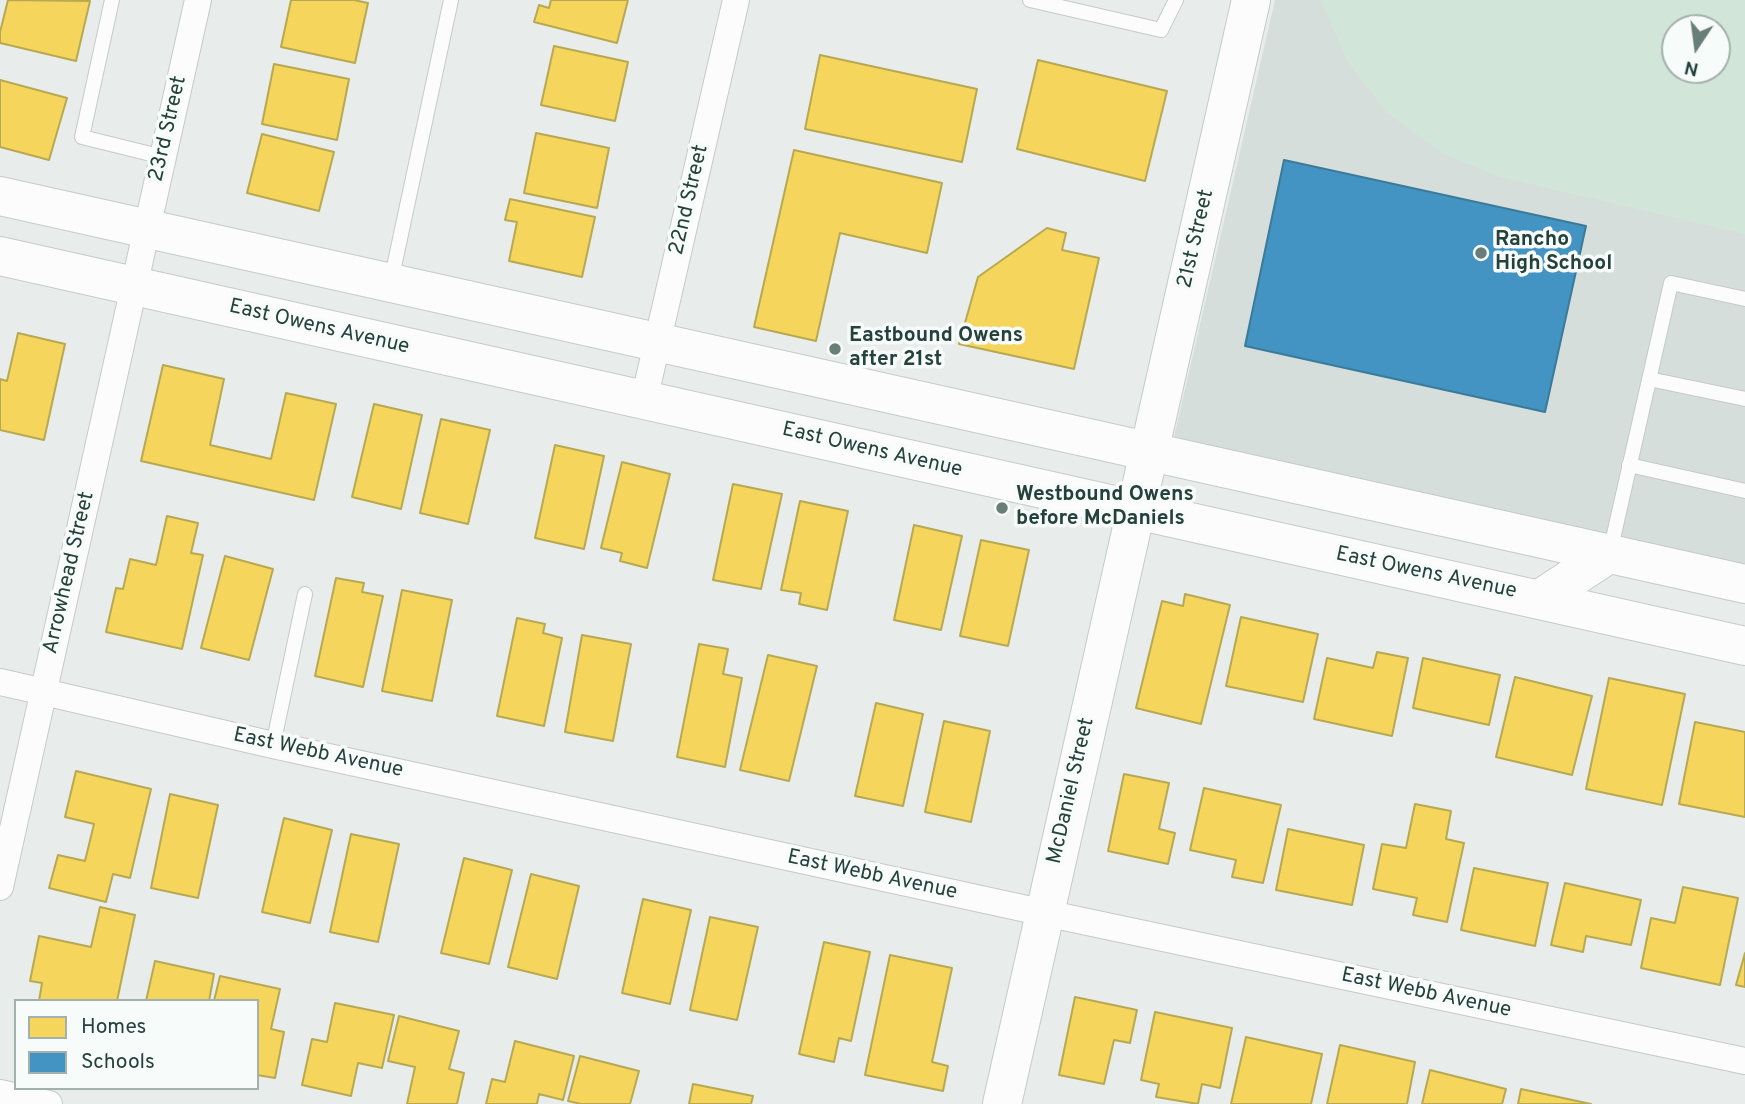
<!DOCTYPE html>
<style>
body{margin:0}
#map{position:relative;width:1745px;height:1104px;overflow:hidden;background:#e8edeb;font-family:Overpass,sans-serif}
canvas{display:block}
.legend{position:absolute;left:14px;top:999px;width:245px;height:91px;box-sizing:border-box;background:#f7fbf9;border:2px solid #a3b1ad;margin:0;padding:9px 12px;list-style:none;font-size:21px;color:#24423a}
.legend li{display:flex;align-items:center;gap:14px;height:35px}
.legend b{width:35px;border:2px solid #a3b1ad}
.north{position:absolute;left:1661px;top:14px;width:70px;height:70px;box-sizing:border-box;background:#f7fbf9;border:2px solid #a3b1ad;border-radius:50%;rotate:193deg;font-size:19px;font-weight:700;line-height:28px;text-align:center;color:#24423a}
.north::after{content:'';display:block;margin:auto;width:24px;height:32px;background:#697e78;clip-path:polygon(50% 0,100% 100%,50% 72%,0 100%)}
</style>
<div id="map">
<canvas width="1745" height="1104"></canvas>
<ul class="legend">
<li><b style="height:19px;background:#f6d55c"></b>Homes</li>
<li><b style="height:19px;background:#4393c3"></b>Schools</li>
</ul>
<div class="north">N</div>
</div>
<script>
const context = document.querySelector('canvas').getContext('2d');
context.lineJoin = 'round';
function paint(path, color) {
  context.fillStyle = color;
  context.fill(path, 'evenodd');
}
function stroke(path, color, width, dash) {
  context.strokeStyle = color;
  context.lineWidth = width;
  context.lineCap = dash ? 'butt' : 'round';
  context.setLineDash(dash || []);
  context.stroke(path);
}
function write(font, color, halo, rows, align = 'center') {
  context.font = font + ' Overpass,sans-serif';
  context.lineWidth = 7;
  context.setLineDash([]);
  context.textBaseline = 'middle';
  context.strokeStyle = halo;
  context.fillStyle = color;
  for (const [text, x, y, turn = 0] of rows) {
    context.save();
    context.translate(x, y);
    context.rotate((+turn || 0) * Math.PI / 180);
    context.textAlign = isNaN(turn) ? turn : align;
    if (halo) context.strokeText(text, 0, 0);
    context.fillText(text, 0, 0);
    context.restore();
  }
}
paint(new Path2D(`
 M1275,0H1745V568L1174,437ZM1675,28H1717V70H1675Z`), '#d6dedb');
paint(new Path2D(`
 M1321,0H1745V234L1500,177L1444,154L1387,113L1347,61ZM1675,28H1717V70H1675Z`), '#d1e6d8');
const homes = new Path2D(`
 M8,0L90,1L76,61L0,43V32Z
 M291,0H354L368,3L355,63L281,47Z
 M551,0H628L617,43L534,22L539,5L549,8Z
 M554,46L628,62L615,121L541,105Z
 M820,55L977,89L962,162L805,129Z
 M1038,60L1167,91L1145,181L1017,149Z
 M274,64L349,79L337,140L262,124Z
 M0,80L67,98L49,160L0,147Z
 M536,133L609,148L597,208L524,193Z
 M262,134L334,152L319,211L247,193Z
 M794,150L942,183L927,253L840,233L816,341L754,327Z
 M510,199L595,217L582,277L509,261L517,222L505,220Z
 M1047,228L1066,233L1062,250L1099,258L1074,369L959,344L978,277Z
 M18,333L65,344L44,440L0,430V379L7,381Z
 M163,365L224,379L210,445L271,459L286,393L336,404L314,500L141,461Z
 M374,404L422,415L401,509L352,497Z
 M441,419L490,430L468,524L420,513Z
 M555,445L604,456L584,549L535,538Z
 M622,462L670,474L647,568L620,561L622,553L601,548Z
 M733,484L782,494L761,589L713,580Z
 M800,501L848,511L827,610L799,604L801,593L781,590Z
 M167,516L198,523L191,553L203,555L182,649L106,632L116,588L123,589L130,559L156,565Z
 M914,525L962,536L941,630L894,620Z
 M981,540L1029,550L1008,646L960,636Z
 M225,556L273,569L249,660L201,648Z
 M336,578L364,583L362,592L383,596L363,687L315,676Z
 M402,590L452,600L432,701L382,691Z
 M1185,594L1230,605L1201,724L1136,708L1162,601L1183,606Z
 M1241,617L1318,634L1303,702L1226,686Z
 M517,618L545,624L543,633L562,638L544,726L497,716Z
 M582,635L631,644L613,741L565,732Z
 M699,644L728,649L723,674L742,678L725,767L677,757Z
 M1377,652L1408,658L1392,736L1314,719L1327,658L1373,668Z
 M768,655L817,666L789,781L740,770Z
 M1423,658L1500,675L1489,725L1413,708Z
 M1515,677L1592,696L1572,775L1496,757Z
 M1609,678L1685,694L1662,805L1586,789Z
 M876,703L923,714L903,806L855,796Z
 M944,721L990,731L971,822L925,812Z
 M1695,722L1745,732V817L1679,804Z
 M76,771L151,789L130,878L113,874L106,902L49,888L58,855L85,861L94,824L65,817Z
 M1124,774L1169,783L1159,829L1175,833L1168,864L1108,851Z
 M1204,788L1281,805L1263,883L1232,877L1236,860L1190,850Z
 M170,794L218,805L198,898L151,888Z
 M1415,804L1451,811L1446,839L1464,843L1447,922L1413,915L1417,898L1373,889L1382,844L1406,848Z
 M284,818L332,830L310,923L262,912Z
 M1288,829L1364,845L1352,905L1276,890Z
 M351,834L399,844L378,942L330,932Z
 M464,858L512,870L489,964L441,953Z
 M1474,868L1548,883L1535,946L1461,930Z
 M531,874L579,886L557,979L508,967Z
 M1565,883L1641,900L1631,945L1586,936L1583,952L1551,945Z
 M1683,887L1738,898L1720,985L1641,968L1651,918L1675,923Z
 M643,899L691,910L670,1004L622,993Z
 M100,907L135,915L117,1001H39L42,983L30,981L39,936L91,947Z
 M710,917L758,927L737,1020L690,1010Z
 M824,942L870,952L851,1041L839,1038L834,1062L799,1054Z
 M1745,953V987L1736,985Z
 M890,955L952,968L932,1062L948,1066L943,1091L865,1075Z
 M155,961L214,974L209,1001H146Z
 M220,976L280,989L271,1029L284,1032L275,1078L257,1075V1001H214Z
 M1075,997L1137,1010L1130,1043L1114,1040L1104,1084L1059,1075Z
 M335,1003L394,1015L382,1068L358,1063L351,1096L302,1085L312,1039L327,1042Z
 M1155,1012L1232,1028L1220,1088L1202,1084L1198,1104L1156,1097L1159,1084L1141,1080Z
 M399,1016L459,1031L449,1069L464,1073L457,1104H407L415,1067L388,1061Z
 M1246,1037L1322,1054L1311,1104H1231Z
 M515,1041L574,1056L563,1100L539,1094L537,1104H486L492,1079L505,1082Z
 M1340,1045L1415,1062L1407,1104H1327Z
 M580,1056L639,1071L630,1104H581L568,1101Z
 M1430,1070L1506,1089L1502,1104H1422Z
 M693,1084L753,1096L751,1104H689Z
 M1521,1089L1591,1104H1518Z`);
paint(homes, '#f6d55c');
stroke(homes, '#b7a952', 2);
const schools = new Path2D(`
 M1284,160L1586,226L1545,412L1245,346Z`);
paint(schools, '#4393c3');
stroke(schools, '#3a7b9a', 2);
const lane = new Path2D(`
 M112,0L82,137L163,157
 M1030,0L1161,30L1176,0
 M391,281L451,0
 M1649,379L1745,399
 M1629,465L1745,491
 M1610,552L1671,283L1745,299
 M273,745L305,594`);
const street = new Path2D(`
 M644,400L736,0
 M0,682L273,745L1045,913L1745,1061
 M0,887L198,0
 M0,1093L49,1104`);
const secondary = new Path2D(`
 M0,196L1745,584
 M0,256L1745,646
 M1540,599L1610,553
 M1002,1104L1251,0`);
stroke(lane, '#c5cac8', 16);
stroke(street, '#c5cac8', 28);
stroke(secondary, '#c3cbc8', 40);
stroke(lane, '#fcfcfc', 14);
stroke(street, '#fcfcfc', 26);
stroke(secondary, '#fcfcfc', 38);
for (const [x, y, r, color] of [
 [1481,253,7,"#697e78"],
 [835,349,7,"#697e78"],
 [1002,508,7,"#697e78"]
]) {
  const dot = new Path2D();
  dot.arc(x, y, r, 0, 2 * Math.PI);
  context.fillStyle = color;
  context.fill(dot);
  stroke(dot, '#f7fbf9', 2.5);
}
write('21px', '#24423a', '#f7fbf9', [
 ["23rd Street",169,129,-77],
 ["22nd Street",690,200,-77],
 ["21st Street",1197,239,-77],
 ["East Owens Avenue",319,328,13],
 ["East Owens Avenue",872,451,13],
 ["Arrowhead Street",70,573,-77],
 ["East Owens Avenue",1426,574,12],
 ["East Webb Avenue",318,754,12],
 ["McDaniel Street",1072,791,-77],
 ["East Webb Avenue",872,876,12],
 ["East Webb Avenue",1426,994,12]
]);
write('bold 21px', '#24423a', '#f7fbf9', [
 ["Rancho",1495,241],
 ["High School",1495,265],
 ["Eastbound Owens",849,337],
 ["after 21st",849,361],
 ["Westbound Owens",1016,496],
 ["before McDaniels",1016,520]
], 'left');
</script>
